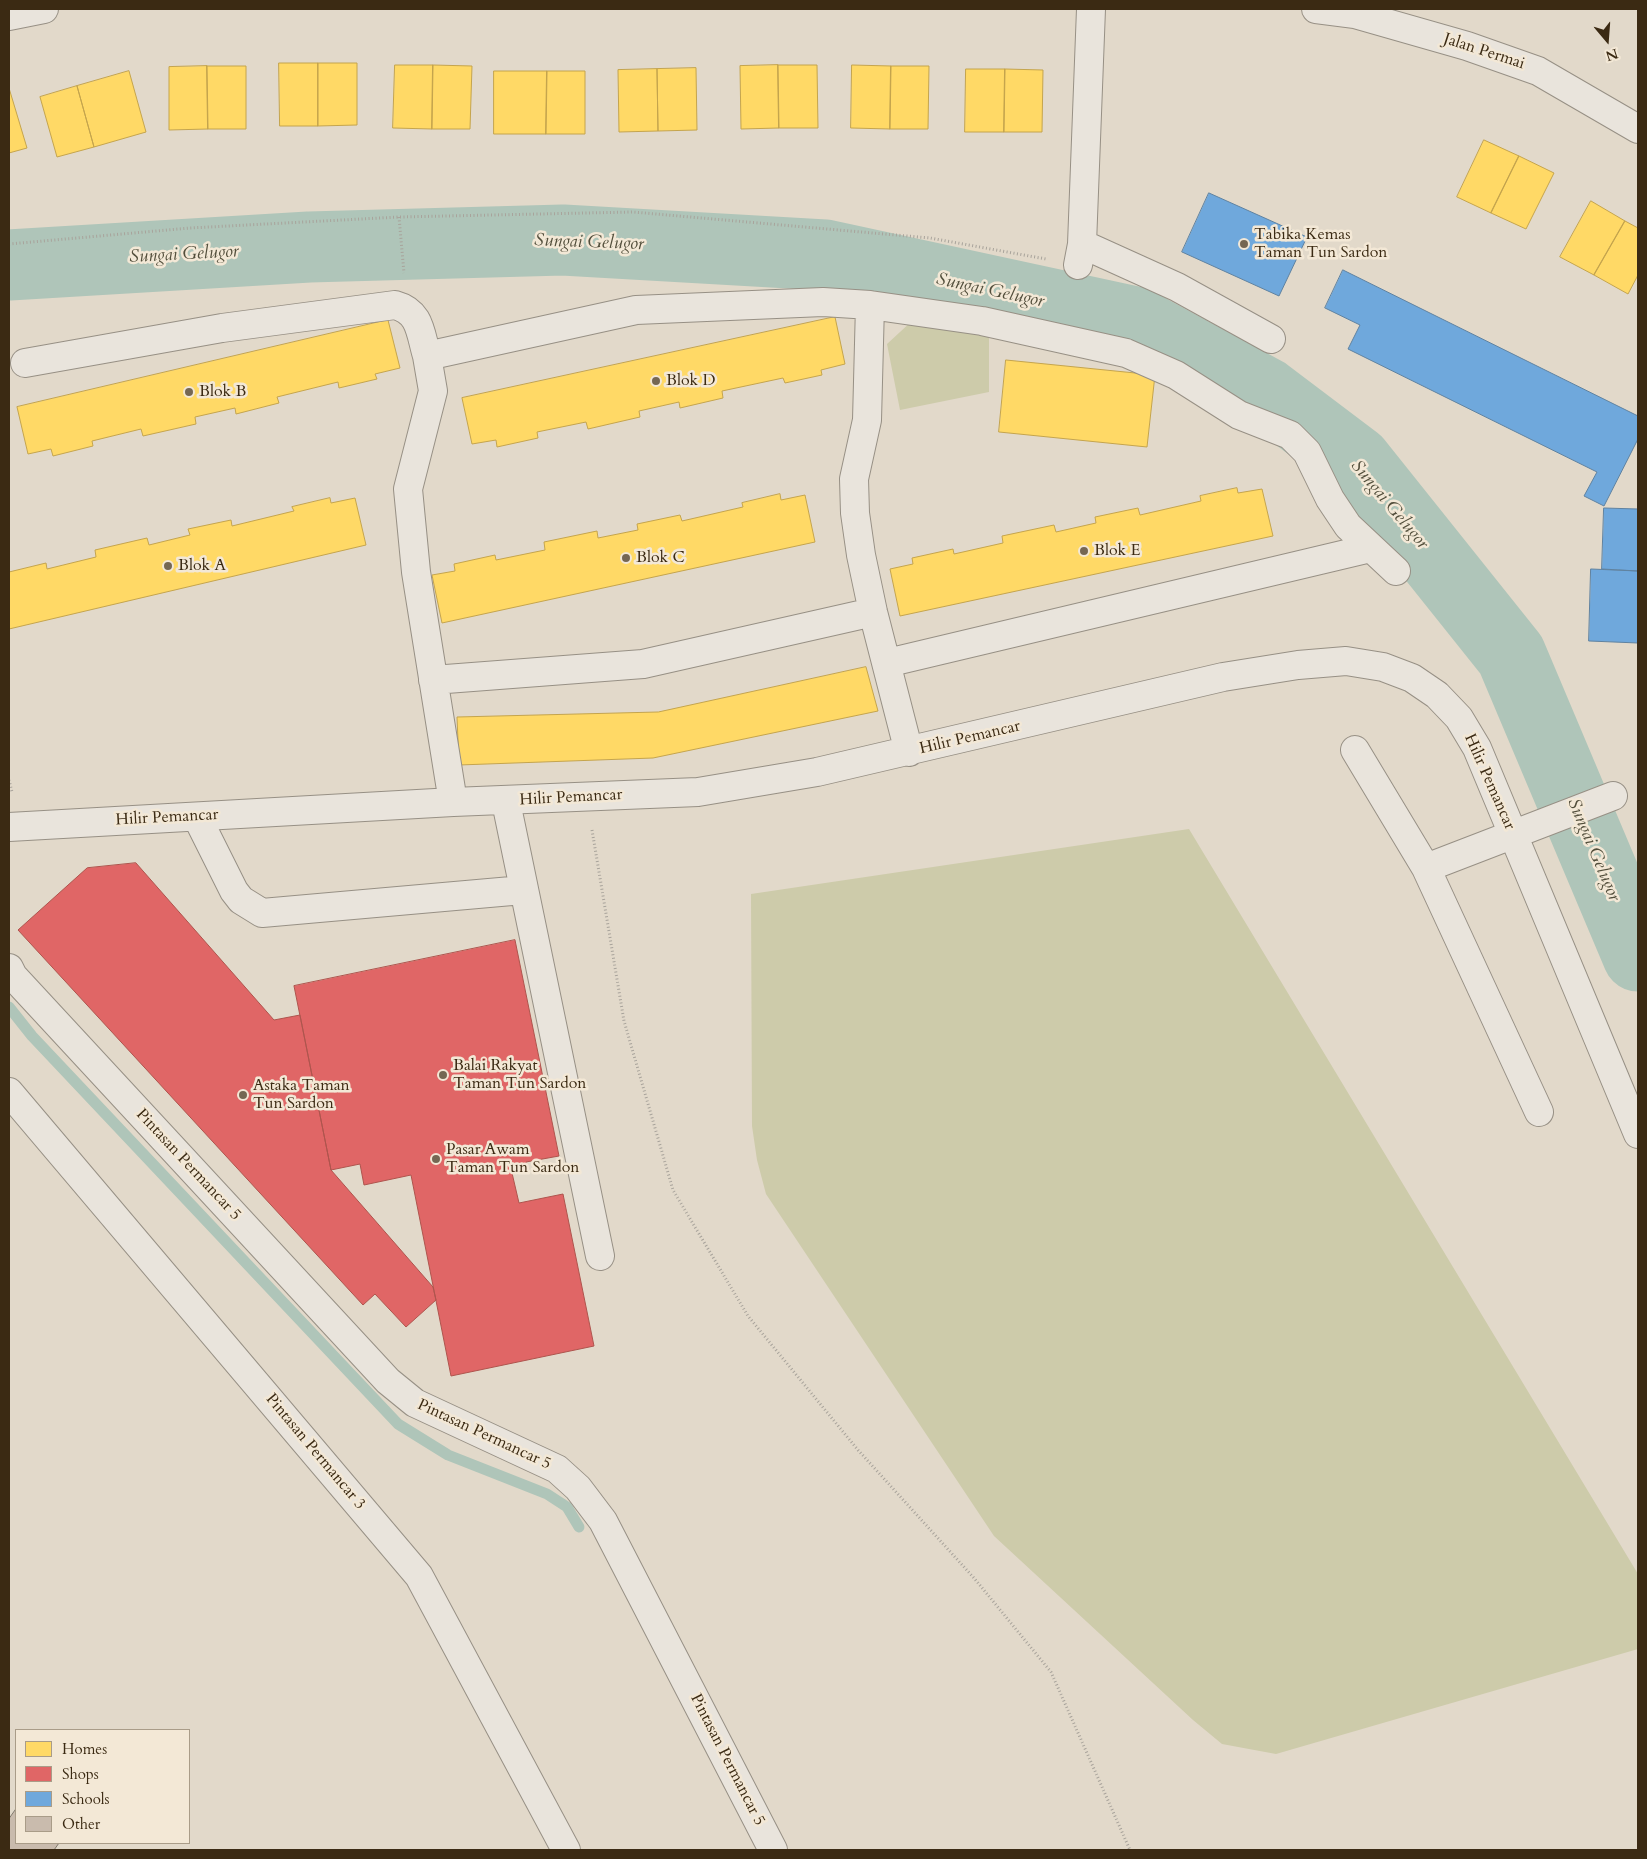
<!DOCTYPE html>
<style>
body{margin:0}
#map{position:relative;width:1647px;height:1859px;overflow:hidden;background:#e2d9ca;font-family:Cardo,serif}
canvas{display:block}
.frame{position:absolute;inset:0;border:10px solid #3b2a13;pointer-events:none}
.legend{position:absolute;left:15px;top:1729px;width:175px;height:115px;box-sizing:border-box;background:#f3e8d6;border:1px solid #a99c88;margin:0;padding:6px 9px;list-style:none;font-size:15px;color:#3b2a13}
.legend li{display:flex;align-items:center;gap:10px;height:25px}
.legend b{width:25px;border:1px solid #a99c88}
.north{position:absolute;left:1582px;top:15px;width:50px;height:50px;-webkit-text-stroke:4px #f3e8d6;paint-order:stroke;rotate:162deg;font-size:14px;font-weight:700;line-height:20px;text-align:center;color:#3b2a13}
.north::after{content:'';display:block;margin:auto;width:18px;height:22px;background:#3b2a13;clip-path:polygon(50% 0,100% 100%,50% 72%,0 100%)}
</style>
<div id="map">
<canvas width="1647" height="1859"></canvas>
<div class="frame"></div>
<ul class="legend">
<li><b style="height:14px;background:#ffd966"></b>Homes</li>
<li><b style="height:14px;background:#e06666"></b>Shops</li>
<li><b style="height:14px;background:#6fa8dc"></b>Schools</li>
<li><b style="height:14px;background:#c9bbad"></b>Other</li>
</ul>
<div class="north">N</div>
</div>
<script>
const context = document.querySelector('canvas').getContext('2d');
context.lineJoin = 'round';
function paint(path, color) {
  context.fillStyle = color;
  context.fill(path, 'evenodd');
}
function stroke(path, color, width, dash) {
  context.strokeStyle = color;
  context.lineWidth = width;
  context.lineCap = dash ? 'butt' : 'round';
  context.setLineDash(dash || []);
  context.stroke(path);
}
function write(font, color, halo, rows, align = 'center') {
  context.font = font + ' Cardo,serif';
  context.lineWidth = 5;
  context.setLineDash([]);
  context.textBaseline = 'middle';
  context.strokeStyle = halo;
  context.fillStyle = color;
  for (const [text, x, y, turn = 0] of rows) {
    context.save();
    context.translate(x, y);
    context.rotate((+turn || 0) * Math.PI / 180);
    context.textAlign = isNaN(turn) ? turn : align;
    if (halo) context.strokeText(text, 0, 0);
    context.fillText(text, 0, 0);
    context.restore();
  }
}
paint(new Path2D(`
 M913,320L989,328V392L900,410L887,344Z
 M1189,829L1638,1574V1649L1276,1754L1222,1744L1193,1720L994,1536L766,1194L757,1160L752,1126L751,894Z`), '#cdcbaa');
const homes = new Path2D(`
 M279,63H318V126H280Z
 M318,63H357V125L318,126Z
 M395,65H433L432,129L393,128Z
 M433,65L472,66L470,129H432Z
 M778,65L779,128L741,129L740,66Z
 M778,65H817L818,128H779Z
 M852,65L891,66L890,129L851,128Z
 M207,66H246V129H208Z
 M207,66L208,129L169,130V67Z
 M891,66H929L928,129H890Z
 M696,68L697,130L658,131L657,69Z
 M657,69L658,131L619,132L618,70Z
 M966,69H1005L1004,132H965Z
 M1005,69L1043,70L1042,132H1004Z
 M129,71L146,132L94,147L77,86Z
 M494,71H547L546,134H494Z
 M547,71H585V134H546Z
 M77,86L94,147L57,157L40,97Z
 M9,88L27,148L9,153Z
 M1484,140L1519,156L1491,213L1457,197Z
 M1519,156L1554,173L1526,229L1491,213Z
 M1591,201L1625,221L1594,275L1560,257Z
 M1625,221L1638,228V275L1628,294L1594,275Z
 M835,317L845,364L821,370L822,375L785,383L783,378L722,391L723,398L680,408L679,402L639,411L640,417L588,429L586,422L537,432L538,438L497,447L496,440L472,444L462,398Z
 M388,320L400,368L375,374L377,379L339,388L338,382L277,397L279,403L236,414L235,408L195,417L196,424L143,436L141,429L92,441L93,446L53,456L51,449L28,454L17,407Z
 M1006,360L1155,375L1147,447L999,432Z
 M1237,488L1238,493L1262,489L1273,536L900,616L890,569L913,564L912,558L953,549L954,554L1003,543L1002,536L1054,525L1056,532L1096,523L1095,517L1138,508L1140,515L1201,501L1200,496Z
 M780,494L781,500L805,495L815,542L442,623L432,575L455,571L454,564L495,555L496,560L545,550L544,542L597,531L598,538L638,530L637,524L680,515L682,521L743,507L742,503Z
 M330,498L331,503L355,498L366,545L9,629V572L46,563L47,569L96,557L95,550L147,538L149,545L190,535L188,529L231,520L232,526L294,511L292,507Z
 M866,667L878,711L653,758L459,765L457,717L658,712Z`);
paint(homes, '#ffd966');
stroke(homes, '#c4a44d', 1);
const shops = new Path2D(`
 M136,863L274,1020L300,1015L331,1170L433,1287L436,1300L406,1327L375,1294L363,1305L18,930L87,868Z
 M515,940L559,1156L526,1162L527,1170L512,1173L519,1203L563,1194L594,1346L451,1376L411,1175L364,1185L360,1164L331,1170L294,986Z`);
paint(shops, '#e06666');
stroke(shops, '#ae544d', 1);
const schools = new Path2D(`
 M1209,193L1307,237L1279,296L1182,252Z
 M1343,270L1638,416V439L1604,506L1584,496L1597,472L1348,349L1360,325L1325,308Z
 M1604,508L1638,509V571L1602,569Z
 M1591,569L1638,571V643L1589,641Z`);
paint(schools, '#6fa8dc');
stroke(schools, '#5f82a0', 1);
stroke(new Path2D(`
 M9,1007L32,1036L398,1424L448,1455L547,1494L567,1507L579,1527`), '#afc5b9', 11);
stroke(new Path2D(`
 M9,265L309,247L563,240L825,255L1135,322L1266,393L1356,461L1511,655L1638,956`), '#afc5b9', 71);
const building = new Path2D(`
 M16,1809V1843H59L54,1850H9V1819Z`);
paint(building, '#c9bbad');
stroke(building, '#7f786c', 1);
const minor = new Path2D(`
 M1316,9L1355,14L1467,46L1538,71L1638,129
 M9,16L44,9
 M1082,244L1177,287L1271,339
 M1078,265L1082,244L1091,9
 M25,363L222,328L395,305C421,312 420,333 427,356
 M887,663L1371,548
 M433,680L643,664L873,612
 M1355,750L1426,868L1539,1112
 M909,752L873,612L861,555L855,513L854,479L867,420L870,305L982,321L1126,353L1176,375L1239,415L1290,435L1307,452L1330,499L1348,526L1396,571
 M453,802L416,572L408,489L433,391L427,356L636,310L823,302L870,305
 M506,802L600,1256
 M197,817L234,891L241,900L262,913L523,890
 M9,827L453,802L698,792L817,772L1223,677L1298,665L1346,661L1383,667L1412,678L1437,695L1459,718L1477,748L1638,1134
 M1426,868L1613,796
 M9,968L13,976L388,1381L415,1403L557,1469L578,1488L603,1521L773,1850
 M9,1092L419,1576L566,1850`);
stroke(minor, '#979085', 30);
stroke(new Path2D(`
 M399,217L404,273
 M9,244L190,228L399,217L633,212L930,238L1046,259
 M9,780L12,792
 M592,830L624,1021L673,1190L748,1316L858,1450L974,1578L1051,1672L1130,1850`), '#a8a39b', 3, [1, 2.5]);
stroke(minor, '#e9e4dc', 28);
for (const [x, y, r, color] of [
 [1244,244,5,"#756753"],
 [656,381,5,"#756753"],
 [189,392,5,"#756753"],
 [1084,551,5,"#756753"],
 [626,558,5,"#756753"],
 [168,566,5,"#756753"],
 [443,1075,5,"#756753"],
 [243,1095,5,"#756753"],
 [436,1159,5,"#756753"]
]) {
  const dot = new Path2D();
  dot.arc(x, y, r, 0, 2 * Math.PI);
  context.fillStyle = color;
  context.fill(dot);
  stroke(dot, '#f3e8d6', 2);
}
write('16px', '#3b2a13', '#f3e8d6', [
 ["Jalan Permai",1484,52,18],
 ["Hilir Pemancar",970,738,-13],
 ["Hilir Pemancar",1489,782,66],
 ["Hilir Pemancar",571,798,-3],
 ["Hilir Pemancar",167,818,-3],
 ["Pintasan Permancar 5",188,1165,47],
 ["Pintasan Permancar 5",484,1435,25],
 ["Pintasan Permancar 3",315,1452,50],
 ["Pintasan Permancar 5",727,1760,63]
]);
write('16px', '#3b2a13', '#f3e8d6', [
 ["Tabika Kemas",1254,235],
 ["Taman Tun Sardon",1254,253],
 ["Blok D",666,381],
 ["Blok B",199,392],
 ["Blok E",1094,551],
 ["Blok C",636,558],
 ["Blok A",178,566],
 ["Balai Rakyat",453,1066],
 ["Taman Tun Sardon",453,1084],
 ["Astaka Taman",253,1086],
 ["Tun Sardon",253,1104],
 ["Pasar Awam",446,1150],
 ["Taman Tun Sardon",446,1168]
], 'left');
write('italic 18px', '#524e3b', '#f3e8d6', [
 ["Sungai Gelugor",589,243,2],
 ["Sungai Gelugor",184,255,-3],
 ["Sungai Gelugor",990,291,12],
 ["Sungai Gelugor",1389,505,50],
 ["Sungai Gelugor",1593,850,67]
]);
</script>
